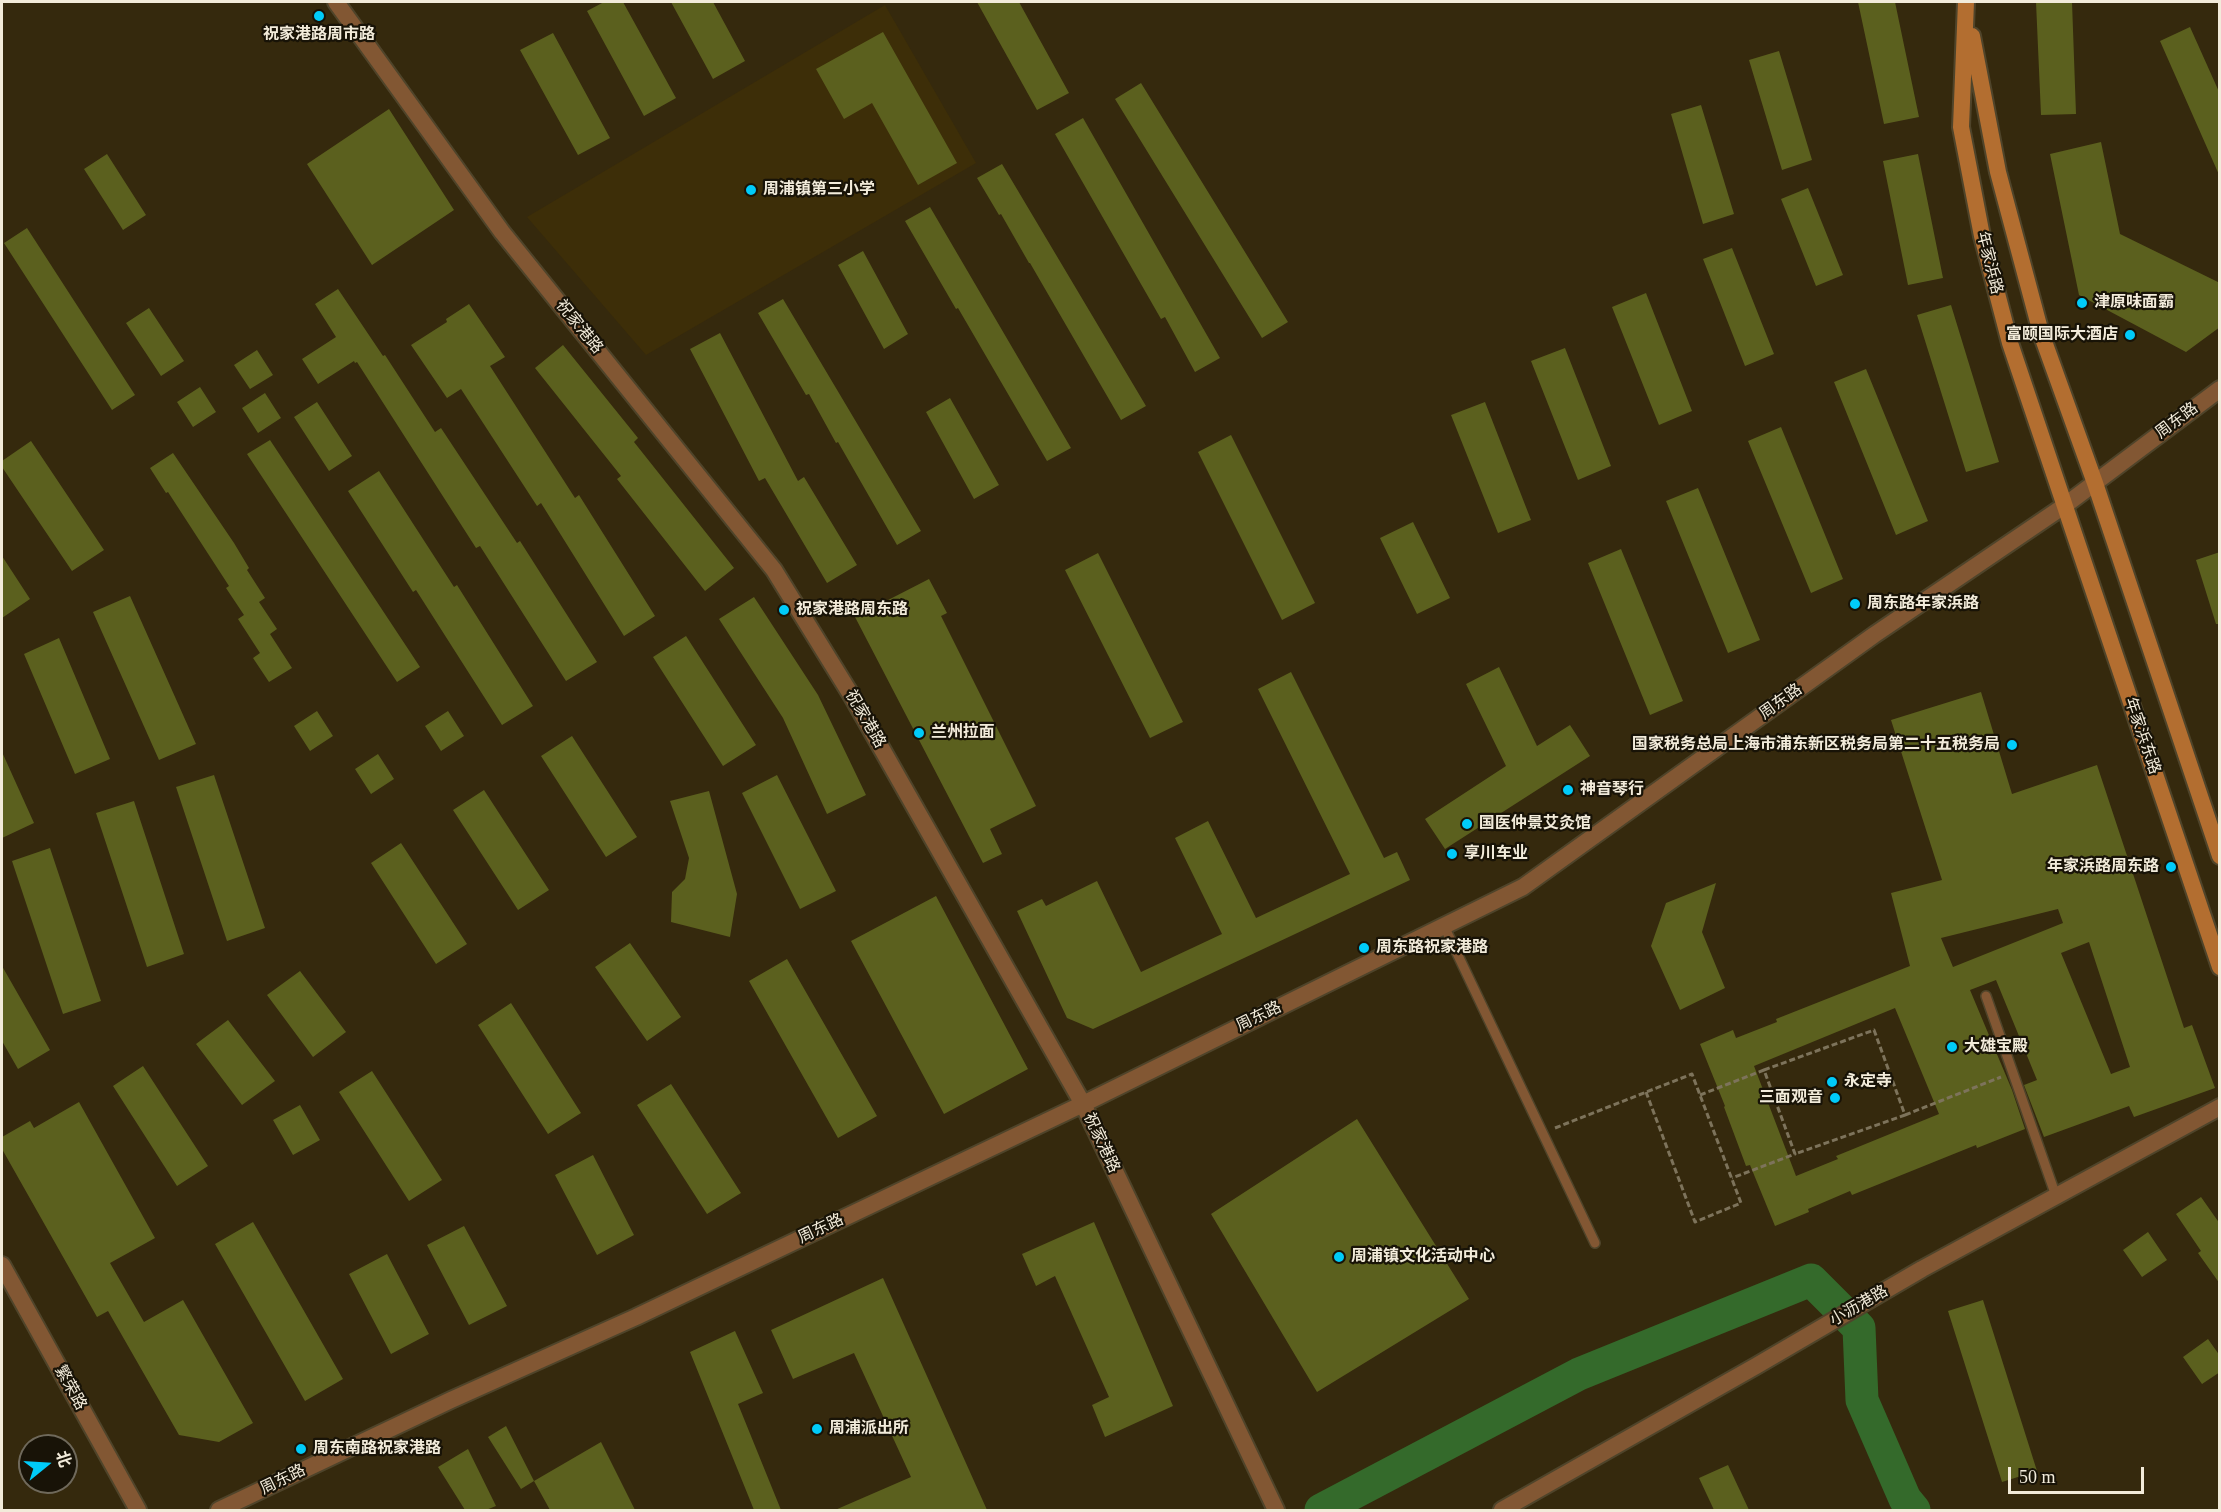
<!DOCTYPE html>
<meta charset="utf-8">
<style>
body{margin:0}
#map{position:relative;width:2221px;height:1512px;overflow:hidden;background:#35290d;font-family:"Times New Roman","Noto Sans SC",serif}
canvas{display:block}
.frame{position:absolute;inset:0;border:3px solid #f2ebda;pointer-events:none}
.north{position:absolute;left:18px;top:1434px;width:60px;height:60px;box-sizing:border-box;background:#181307;border:2px solid #6f695b;border-radius:50%;rotate:72deg;font-size:16px;font-weight:700;line-height:24px;text-align:center;color:#f2ebda}
.north::after{content:'';display:block;margin:auto;width:21px;height:27px;background:#00cbf9;clip-path:polygon(50% 0,100% 100%,50% 72%,0 100%)}
.scale{position:absolute;left:2008px;top:1467px;width:136px;height:27px;box-sizing:border-box;border:3px solid #f2ebda;border-top:0;padding-left:8px;font-size:18px;line-height:21px;white-space:nowrap;color:#f2ebda;-webkit-text-stroke:4px #181307;paint-order:stroke}
</style>
<div id="map">
<canvas width="2221" height="1512"></canvas>
<div class="frame"></div>
<div class="north">北</div>
<div class="scale">50 m</div>
</div>
<script>
const context = document.querySelector('canvas').getContext('2d');
context.lineJoin = 'round';
function paint(path, color) {
  context.fillStyle = color;
  context.fill(path, 'evenodd');
}
function stroke(path, color, width, dash) {
  context.strokeStyle = color;
  context.lineWidth = width;
  context.lineCap = dash ? 'butt' : 'round';
  context.setLineDash(dash || []);
  context.stroke(path);
}
function write(font, color, halo, rows, align = 'center') {
  context.font = font + ' "Times New Roman","Noto Sans SC",serif';
  context.lineWidth = 4.5;
  context.setLineDash([]);
  context.textBaseline = 'middle';
  context.strokeStyle = halo;
  context.fillStyle = color;
  for (const [text, x, y, turn = 0] of rows) {
    context.save();
    context.translate(x, y);
    context.rotate((+turn || 0) * Math.PI / 180);
    context.textAlign = isNaN(turn) ? turn : align;
    if (halo) context.strokeText(text, 0, 0);
    context.fillText(text, 0, 0);
    context.restore();
  }
}
paint(new Path2D(`
 M885,5L976,163L646,355L527,217Z`), '#3d2e08');
stroke(new Path2D(`
 M1321,1510L1579,1374L1811,1280L1859,1328L1862,1400L1905,1499L1914,1510`), '#346a2b', 33);
paint(new Path2D(`
 M604,2H623L676,98L644,116L587,11Z
 M671,2H713L745,61L713,79Z
 M977,2H1019L1069,93L1037,110Z
 M1858,2H1895L1919,117L1884,124Z
 M2036,2H2072L2076,114L2041,115Z
 M2190,27L2220,94V177L2160,41Z
 M883,32L957,163L918,185L872,103L844,119L816,69Z
 M553,33L610,138L578,155L520,50Z
 M1779,51L1812,160L1782,170L1749,60Z
 M1141,83L1288,322L1262,338L1115,99Z
 M1701,105L1734,214L1703,224L1671,114Z
 M389,109L454,210L372,265L307,164Z
 M1083,118L1220,358L1195,372L1165,317L1161,319L1055,134Z
 M2101,142L2120,234L2220,283V327L2186,352L2079,295L2050,154Z
 M107,154L146,215L123,230L84,169Z
 M1918,154L1943,278L1908,285L1883,161Z
 M1002,164L1146,406L1121,420L1030,263H1029L1001,214L999,215L977,178Z
 M1808,188L1843,275L1816,286L1781,199Z
 M930,207L1071,448L1047,461L958,308L956,309L905,221Z
 M27,228L135,395L112,410L4,243Z
 M1732,248L1774,354L1745,366L1703,259Z
 M863,251L908,334L884,349L838,265Z
 M338,289L383,356L385,355L435,432L441,428L517,543L520,541L597,662L566,681L480,546L476,548L357,362L355,363L354,361L318,384L302,359L336,337L315,304Z
 M1646,293L1692,411L1659,425L1612,307Z
 M783,299L921,531L897,545L838,442L836,443L809,394L806,395L758,313Z
 M469,304L505,357L490,366L575,498L579,495L655,616L624,636L541,503L537,506L461,389L447,398L411,345L447,322L446,319Z
 M1951,305L1999,462L1966,472L1917,315Z
 M149,308L184,361L161,376L126,323Z
 M720,333L798,481L804,477L857,565L827,583L765,478L759,481L690,349Z
 M563,345L638,438L634,442L734,568L705,591L617,479L621,476L535,368Z
 M1565,348L1611,466L1578,480L1531,361Z
 M257,350L273,375L250,389L234,365Z
 M1866,369L1928,521L1896,535L1834,382Z
 M200,387L216,412L193,427L177,402Z
 M265,393L281,418L258,433L242,408Z
 M950,398L999,485L974,499L926,412Z
 M317,402L352,456L329,471L294,417Z
 M1485,402L1531,520L1498,533L1451,415Z
 M1781,427L1843,579L1811,593L1748,441Z
 M1231,435L1315,603L1282,620L1198,452Z
 M270,440L420,667L397,682L247,454Z
 M31,441L104,550L72,571L2,467V461Z
 M173,453L234,543L249,568L247,570L265,598L259,602L277,629L270,634L292,668L269,682L253,658L260,653L238,619L244,615L226,588L229,586L168,492L166,493L150,468Z
 M379,471L454,587L457,585L533,706L502,725L416,590L413,592L348,491Z
 M1698,488L1760,640L1728,653L1666,501Z
 M1413,522L1450,598L1417,614L1380,538Z
 M1621,549L1683,701L1650,715L1588,563Z
 M2220,552V624H2216L2196,560Z
 M1098,553L1183,722L1150,738L1065,570Z
 M2,556L30,599L2,618Z
 M929,579L947,613L941,616L1036,806L990,829L1002,854L983,863L855,617Z
 M130,596L196,744L159,760L93,612Z
 M754,597L818,695L866,795L827,814L783,718L719,619Z
 M686,636L756,745L723,766L653,657Z
 M59,638L110,759L75,774L24,654Z
 M1499,667L1537,746L1570,725L1590,756L1445,849L1425,819L1506,766L1466,684Z
 M1291,672L1384,858L1397,852L1410,880L1093,1029L1067,1018L1017,911L1042,899L1046,906L1097,881L1141,972L1222,934L1175,838L1208,821L1256,918L1350,874L1258,689Z
 M1981,692L2012,794L2097,765L2184,1028L2192,1025L2215,1088L2134,1117L2129,1106L2044,1137L2024,1085L2037,1080L1996,980L1970,990L2012,1090L2025,1129L1977,1148L1976,1145L1852,1195L1850,1191L1808,1209L1809,1212L1775,1226L1750,1165L1746,1166L1724,1107L1725,1106L1700,1044L1733,1030L1736,1038L1777,1022L1776,1019L1910,966L1891,893L1942,880L1891,720ZM2058,909L2063,923L1953,967L1941,938ZM2089,942L2130,1067L2111,1074L2061,953ZM1895,1008L1939,1114L1836,1156L1838,1159L1796,1176L1754,1066Z
 M317,711L333,736L310,751L294,726Z
 M448,711L464,736L441,751L425,726Z
 M572,736L637,837L606,857L541,756Z
 M2,752L34,823L2,838Z
 M378,754L394,779L371,794L355,769Z
 M214,775L265,928L227,941L176,787Z
 M777,775L836,891L800,909L742,793Z
 M484,790L549,890L518,910L453,810Z
 M709,791L737,894L730,937L671,922L672,892L685,879L689,858L670,801Z
 M134,801L184,954L147,967L96,813Z
 M401,843L467,944L436,964L371,863Z
 M50,848L101,1001L63,1014L12,861Z
 M1716,883L1702,932L1725,988L1680,1010L1651,946L1666,903Z
 M936,896L1028,1069L944,1114L851,941Z
 M630,943L681,1017L647,1041L595,967Z
 M787,959L877,1116L838,1138L749,981Z
 M2,966L50,1050L18,1069L2,1041Z
 M300,971L346,1032L313,1057L267,995Z
 M511,1003L581,1113L548,1134L478,1025Z
 M228,1020L275,1081L242,1105L196,1044Z
 M143,1066L208,1166L177,1186L113,1086Z
 M372,1071L442,1180L409,1201L339,1092Z
 M671,1084L741,1193L707,1214L637,1105Z
 M79,1102L155,1238L110,1263L144,1322L183,1300L253,1423L219,1442L179,1435L108,1311L97,1317L2,1149V1137L30,1121L34,1128Z
 M300,1105L320,1140L293,1155L273,1120Z
 M1357,1119L1469,1299L1317,1392L1211,1214Z
 M593,1155L634,1235L597,1255L555,1175Z
 M2201,1197L2220,1224V1284L2198,1253L2201,1251L2176,1214Z
 M253,1222L343,1379L305,1401L215,1244Z
 M1094,1222L1173,1406L1105,1437L1092,1405L1109,1397L1055,1276L1036,1286L1022,1254Z
 M464,1226L507,1306L469,1325L427,1245Z
 M2148,1232L2167,1260L2142,1277L2123,1250Z
 M387,1254L429,1334L391,1354L349,1274Z
 M883,1278L987,1510H835L911,1477L854,1353L793,1379L771,1330Z
 M1983,1300L2037,1471L2002,1482L1948,1311Z
 M735,1331L763,1393L738,1404L781,1510H754L690,1352Z
 M2208,1339L2220,1356V1372L2202,1384L2183,1357Z
 M506,1426L534,1481L521,1489L488,1437Z
 M601,1442L635,1510H550L534,1481Z
 M468,1449L496,1506L486,1510H465L438,1467Z
 M1728,1465L1749,1510H1714L1699,1478Z`), '#5b601e');
const service = new Path2D(`
 M1444,926L1595,1243
 M1986,996L2056,1196`);
const minor = new Path2D(`
 M2,1265L138,1510
 M1502,1510L1756,1366L1922,1269L2220,1107`);
const tertiary = new Path2D(`
 M336,2L502,232L774,570L853,698L1083,1104L1276,1510
 M219,1510L451,1400L636,1317L1083,1104L1523,887L1874,635L2064,506L2220,389`);
const secondary = new Path2D(`
 M1966,2L1961,127L1982,236L2010,343L2220,967
 M1972,36L1998,172L2041,333L2095,483L2220,856`);
stroke(service, '#4f442a', 12);
stroke(minor, '#4f442a', 20);
stroke(tertiary, '#4f442a', 20);
stroke(secondary, '#4f442a', 20);
stroke(new Path2D(`
 M1764,1070L1874,1030L1905,1115L1795,1154
 M1700,1095L1764,1070L1795,1154L1732,1178
 M1905,1115L2001,1077
 M1555,1128L1692,1074L1741,1203L1695,1222L1646,1092`), '#7d735b', 3, [6, 3]);
stroke(service, '#825733', 9);
stroke(minor, '#825733', 16);
stroke(tertiary, '#825733', 16);
stroke(secondary, '#b36e30', 16);
for (const [x, y, r, color] of [
 [319,16,6,"#00cbf9"],
 [751,190,6,"#00cbf9"],
 [2082,303,6,"#00cbf9"],
 [2130,335,6,"#00cbf9"],
 [1855,604,6,"#00cbf9"],
 [784,610,6,"#00cbf9"],
 [919,733,6,"#00cbf9"],
 [2012,745,6,"#00cbf9"],
 [1568,790,6,"#00cbf9"],
 [1467,824,6,"#00cbf9"],
 [1452,854,6,"#00cbf9"],
 [2171,867,6,"#00cbf9"],
 [1364,948,6,"#00cbf9"],
 [1952,1047,6,"#00cbf9"],
 [1832,1082,6,"#00cbf9"],
 [1835,1098,6,"#00cbf9"],
 [1339,1257,6,"#00cbf9"],
 [817,1429,6,"#00cbf9"],
 [301,1449,6,"#00cbf9"]
]) {
  const dot = new Path2D();
  dot.arc(x, y, r, 0, 2 * Math.PI);
  context.fillStyle = color;
  context.fill(dot);
  stroke(dot, '#181307', 2);
}
write('bold 16px', '#f2ebda', '#181307', [
 ["祝家港路周市路",319,35,"center"],
 ["周浦镇第三小学",763,190],
 ["津原味面霸",2094,303],
 ["富颐国际大酒店",2118,335,"right"],
 ["周东路年家浜路",1867,604],
 ["祝家港路周东路",796,610],
 ["兰州拉面",931,733],
 ["国家税务总局上海市浦东新区税务局第二十五税务局",2000,745,"right"],
 ["神音琴行",1580,790],
 ["国医仲景艾灸馆",1479,824],
 ["享川车业",1464,854],
 ["年家浜路周东路",2159,867,"right"],
 ["周东路祝家港路",1376,948],
 ["大雄宝殿",1964,1047],
 ["永定寺",1844,1082],
 ["三面观音",1823,1098,"right"],
 ["周浦镇文化活动中心",1351,1257],
 ["周浦派出所",829,1429],
 ["周东南路祝家港路",313,1449]
], 'left');
write('16px', '#f2ebda', '#181307', [
 ["年家浜路",1989,263,76],
 ["祝家港路",579,327,51],
 ["周东路",2177,421,-37],
 ["周东路",1781,702,-36],
 ["祝家港路",865,719,60],
 ["年家浜东路",2142,736,71],
 ["周东路",1259,1017,-26],
 ["祝家港路",1101,1143,65],
 ["周东路",821,1229,-25],
 ["小沥港路",1859,1306,-30],
 ["繁荣路",70,1388,61],
 ["周东路",283,1480,-26]
]);
</script>
